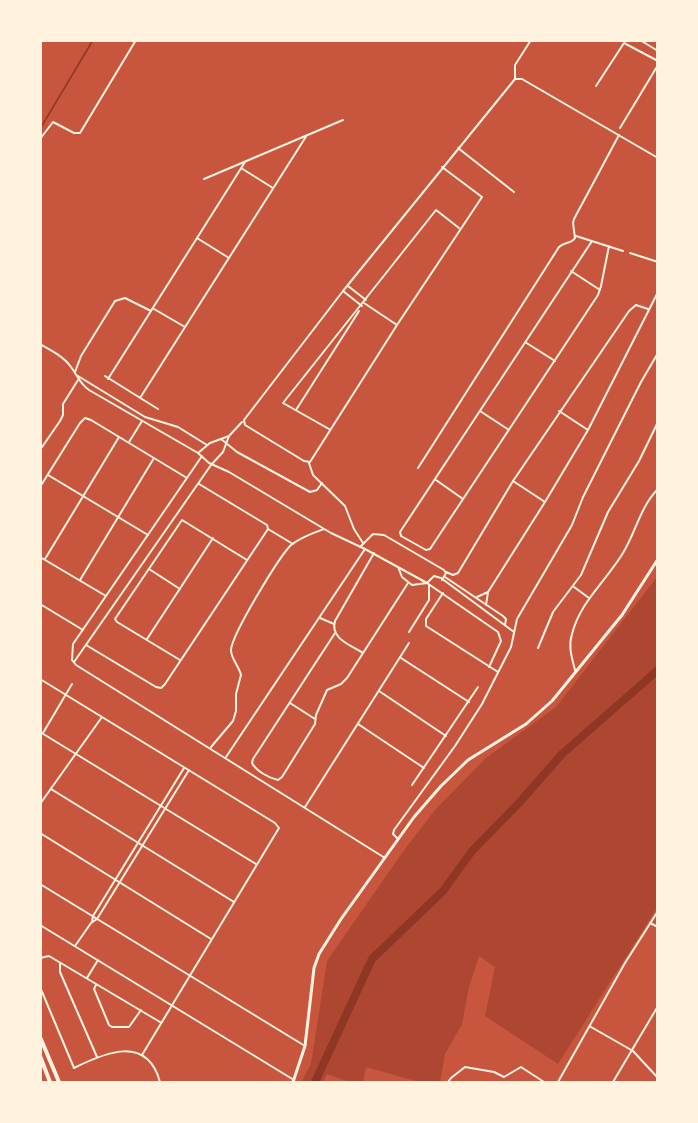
<!DOCTYPE html>
<style>
body{margin:0}
#map{position:relative;width:698px;height:1123px;overflow:hidden;background:#c8553d;font-family:"Libre Baskerville",serif}
canvas{display:block}
.frame{position:absolute;inset:0;border:42px solid #fff3e0;pointer-events:none}
</style>
<div id="map">
<canvas width="698" height="1123"></canvas>
<div class="frame"></div>
</div>
<script>
const context = document.querySelector('canvas').getContext('2d');
context.lineJoin = 'round';
function paint(path, color) {
  context.fillStyle = color;
  context.fill(path, 'evenodd');
}
function stroke(path, color, width, dash) {
  context.strokeStyle = color;
  context.lineWidth = width;
  context.lineCap = dash ? 'butt' : 'round';
  context.setLineDash(dash || []);
  context.stroke(path);
}
paint(new Path2D(`
 M657,577V908L558,1064L485,1016L495,967L479,956L469,987L462,1024L445,1054L440,1082H419L366,1067L363,1082H350L327,1074L323,1082H301L311,1064L327,961L402,853L435,810L486,758L556,707Z`), '#ae4732');
stroke(new Path2D(`
 M40,129L93,40`), '#8f3625', 1.5);
stroke(new Path2D(`
 M315,1082L372,959L443,891L472,851L519,803L562,754L658,670`), '#8f3625', 8);
stroke(new Path2D(`
 M640,40L658,51
 M515,78V65L531,40
 M596,86L624,43L658,61
 M620,128L658,65
 M40,139L53,122L74,133H80L136,40
 M458,148L514,192
 M241,168L273,188
 M204,179L343,120
 M576,236L623,251
 M197,238L229,258
 M592,241L400,532L401,536L426,550L430,549L598,295L601,286L609,246
 M630,253L658,262
 M571,271L600,290
 M348,286L366,300
 M343,291L362,306
 M364,303L397,325L310,462L304,461L245,425L244,420L343,291L515,79H522L658,158
 M154,309L185,327
 M397,325L482,197L442,167
 M525,342L555,361
 M40,344C51,350 64,357 71,367C78,376 79,383 89,390L198,453L209,463L229,472L331,533L365,549L427,583L498,632L501,641L489,667
 M40,364V370
 M75,372L81,356L115,301L125,298L151,311
 M78,376L145,417L178,427L207,445
 M105,376L158,409
 M108,379L245,162
 M140,398L307,135
 M296,410L359,311
 M480,411L509,430
 M559,411L588,430
 M329,429L283,403L436,210L459,228
 M221,439L237,452L310,492L317,490L322,483
 M129,442L142,421
 M40,450L60,421L63,415V404L78,380
 M198,453L210,443L229,436
 M202,456L73,644L72,660L76,665L385,858
 M309,463L313,475L345,506L354,529L363,543
 M418,468L559,247C564,242 571,244 575,238L573,223L574,219L619,135
 M48,475L148,535
 M436,480L463,499
 M513,481L545,502
 M40,487L80,423L85,418L91,420L187,478
 M268,529L293,544
 M360,547L373,534L384,535L444,570L446,573L442,580
 M40,557L106,596
 M45,559L119,437
 M398,567L402,577L412,585L427,583L434,576L441,578L514,632
 M149,569L180,589
 M446,572L453,575L458,573L513,481L629,311L636,305L648,309
 M445,577L503,616L506,619L505,625
 M80,580L154,458
 M574,587L589,598
 M443,593L426,619V626L498,672
 M477,597L488,592
 M40,604L83,630
 M486,605L488,592L545,502L588,430L658,292
 M320,618L334,624
 M409,632L429,600V585
 M335,633L253,759L252,763C256,771 269,778 278,780L282,777L315,724L316,715L327,690L341,684L347,678L408,583
 M147,639L213,538
 M86,645L156,687L161,688L165,684L268,529L267,525L199,484
 M538,648L553,612L581,575L608,512L639,461L658,422
 M363,653C351,645 330,639 335,621L374,553
 M401,658L469,702
 M180,660L117,622L115,619L117,616L182,520L247,560
 M74,662L211,465L223,452L229,436L242,422
 M575,670C572,658 568,647 572,634C580,602 606,581 623,553C636,532 640,507 658,489
 M40,679L275,823L279,828L142,1055
 M379,691L446,736
 M290,703L315,719
 M358,724L424,768
 M40,732L256,864
 M43,733L72,684
 M211,747L233,721L236,711V694L241,675C239,666 231,659 231,650C232,634 279,557 291,545C301,537 313,533 324,529
 M226,757L365,549
 M412,785L478,687
 M51,789L234,902
 M40,804L102,717
 M305,807L409,643
 M40,833L211,939
 M398,839L393,834L394,830L455,746L482,704L511,647L517,619L572,525L583,497L641,382L658,353
 M40,884L305,1046
 M92,922L93,916L184,768
 M650,923L658,927
 M40,925L294,1080
 M75,946L91,923L97,919L189,770
 M40,958L49,956L160,1022
 M60,963V972L97,1057
 M87,978L98,960
 M96,985L94,989L109,1025L112,1027H129L141,1010
 M40,987L74,1068C106,1052 147,1035 160,1082
 M591,1027L633,1051L658,1078
 M448,1082L451,1078L465,1067L494,1072L504,1077L521,1067L544,1082
 M558,1082L625,963L658,911
 M613,1082L658,1006`), '#fff3e0', 2);
stroke(new Path2D(`
 M293,1082L305,1046L314,968L319,954L341,919L414,817L441,786L468,760L526,724L552,701L622,615L658,559`), '#fff3e0', 3);
stroke(new Path2D(`
 M40,1037L59,1082
 M40,1056L50,1082`), '#fff3e0', 4);
</script>
